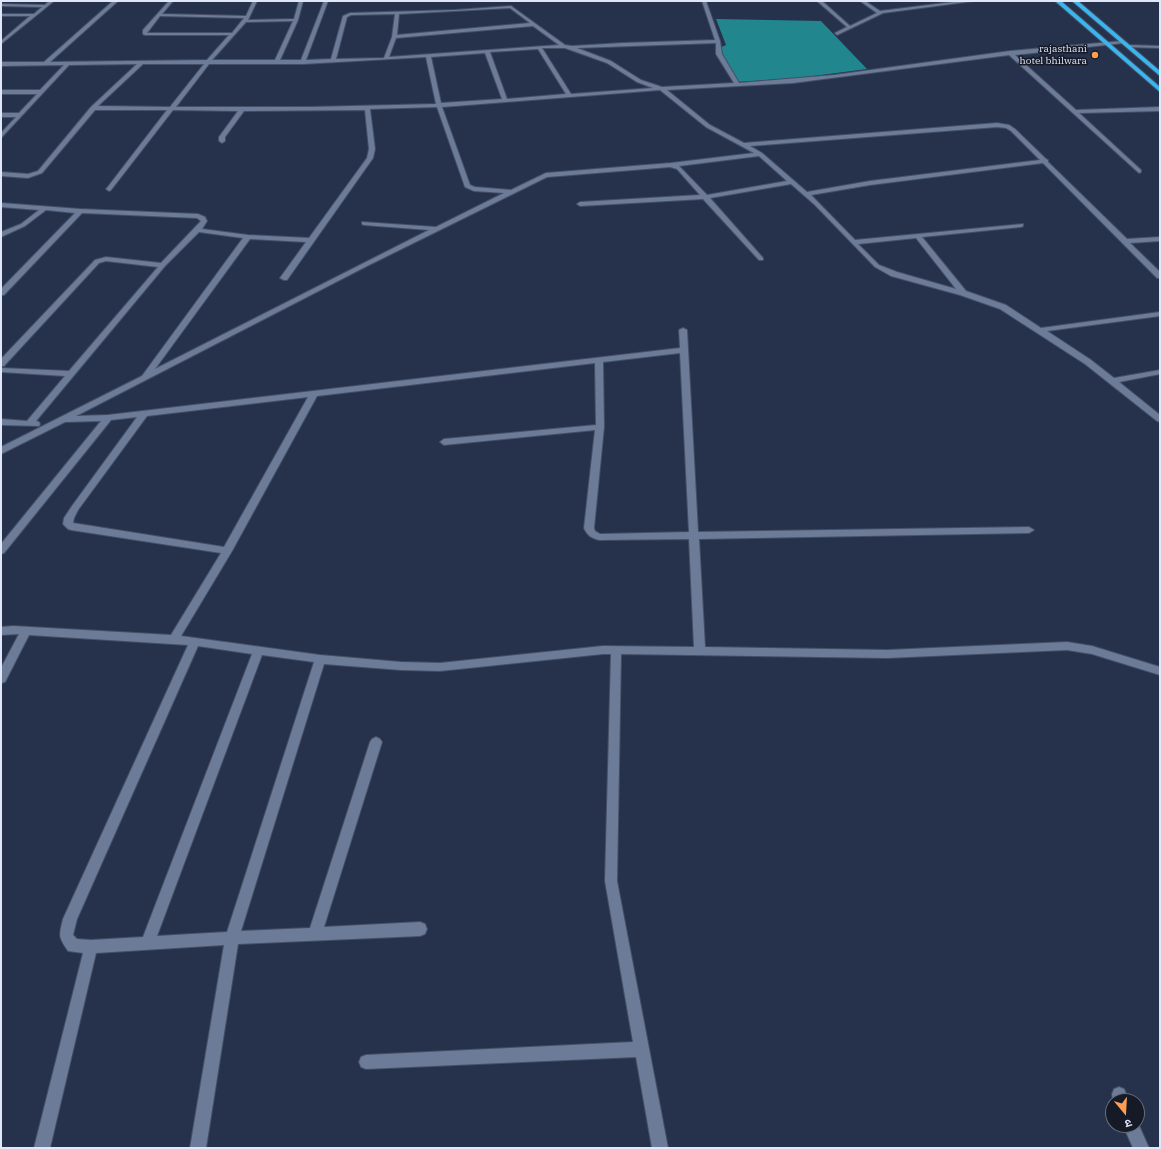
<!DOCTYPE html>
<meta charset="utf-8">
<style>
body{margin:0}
#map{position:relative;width:1161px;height:1149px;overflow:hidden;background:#26324c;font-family:"IBM Plex Serif","Noto Sans Devanagari",serif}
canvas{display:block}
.frame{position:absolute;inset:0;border:2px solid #dfe7f8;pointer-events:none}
.north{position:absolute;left:1105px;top:1093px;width:40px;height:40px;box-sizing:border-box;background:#151a26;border:1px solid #666c7a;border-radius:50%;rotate:162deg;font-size:11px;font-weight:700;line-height:16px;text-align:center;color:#dfe7f8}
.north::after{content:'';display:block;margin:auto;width:14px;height:18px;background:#fc9d53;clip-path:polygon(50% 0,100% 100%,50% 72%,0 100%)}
</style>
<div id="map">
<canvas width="1161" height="1149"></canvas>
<div class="frame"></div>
<div class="north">उ</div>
</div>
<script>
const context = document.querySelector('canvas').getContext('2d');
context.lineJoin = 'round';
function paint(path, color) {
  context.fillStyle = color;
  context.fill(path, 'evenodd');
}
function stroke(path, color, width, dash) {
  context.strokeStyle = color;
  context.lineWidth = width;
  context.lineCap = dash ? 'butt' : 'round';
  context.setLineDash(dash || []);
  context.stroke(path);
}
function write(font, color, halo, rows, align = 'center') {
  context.font = font + ' "IBM Plex Serif",serif';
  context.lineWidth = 3;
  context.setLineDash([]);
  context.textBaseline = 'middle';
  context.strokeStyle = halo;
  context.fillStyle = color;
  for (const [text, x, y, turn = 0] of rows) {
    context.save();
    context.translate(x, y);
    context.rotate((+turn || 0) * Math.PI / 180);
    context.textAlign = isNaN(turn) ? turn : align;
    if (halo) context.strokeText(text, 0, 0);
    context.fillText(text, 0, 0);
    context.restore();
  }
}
paint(new Path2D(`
 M716,19L821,21L867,69L798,78L737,82L719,48L726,45Z`), '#21868e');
const street = new Path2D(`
 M49,1H54L1,44V41L30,16H1V14H34L42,7L1,6V4L45,5Z
 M113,1H118L50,62L207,60L229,35H145L143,34V30L169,1H173L162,14L246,16L253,1H257L248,20L294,19L299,1H303L298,20L280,60H301L324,1H328L306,60L331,59L343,16L350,13L455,10L511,6L565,45L572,46L623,43L715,40L702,1H706L720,41L722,54L739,83L834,75L1010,51L1122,41L1124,43L1015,55L1076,110L1160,107V111L1079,113L1141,170V172L1139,173L1009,55L793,83L667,90L710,125L744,143L997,123L1009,125L1015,129L1046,159L1048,160V162L1127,239L1160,237V241L1130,243L1160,272V278H1157L1043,163L870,185L811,195L855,240L1023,224V226L1021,227L922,237L966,291L1006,305L1041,328L1160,312V316L1047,331L1091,360L1114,378L1160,370V374L1119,382L1160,415V422L1157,421L1085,364L1000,309L960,295L891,276L875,267L815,205L791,184L710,198L763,258V260H759L703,199L580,206L577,204L580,202L700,195L677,169L670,167L547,177L367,266L76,416L108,415L680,348L679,330L683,328L687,330L698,532L1029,527L1034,530L1029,533L699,539L705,647L887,650L1067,642L1092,646L1160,667V675L1092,654L1067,650L887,658L621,654L617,881L668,1148H652L636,1057L366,1069L361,1067L359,1062L361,1057L366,1055L633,1042L605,881L611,654H603L440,671L401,670L324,664L241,931L310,928L370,742L372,739L376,737L380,739L382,742L324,927L420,922L425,924L427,929L425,934L420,936L238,944L206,1148H190L224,945L96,953L50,1148H34L83,953L68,951C58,936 59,936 63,919L188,645L29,635L5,682L1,683V668L19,634L1,635V627L13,626L171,635L221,553L71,530L68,529L63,524L64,518L72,506L137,417L111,420L4,553L1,554V544L101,421L65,422L1,454V447L142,376L243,238L199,232L165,266L36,421L39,422L40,424L39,426L1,425V419L27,421L65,376L1,372V368L69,371L158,267L106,261L99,263L4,366H1V359L95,260L106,257L161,263L201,221L197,218L82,213L4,295H1V289L75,213L46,210L25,226L1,237V232L21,224L39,210L1,207V203L80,209L198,214L205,217L207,221L202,229L248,235L309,238L367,158L369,149L365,110L244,111L225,137V141L222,143L219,141V137L238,111L173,110L111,190L109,191L106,189L107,188L167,110H95L42,173L28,178L1,176V172L28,174L38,171L91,107L137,64L69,65L1,138V133L16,117H1V113H19L37,94H1V90H40L64,65L1,66V62H44ZM510,8L530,23L397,35L399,14ZM395,14L392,37L384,58L336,59L347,17L351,15ZM160,16L244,18L232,33H147ZM293,21L275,60H212L246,22ZM533,26L559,45L389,57L396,38ZM716,43V54L734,83L662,87L641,80L611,61L577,48ZM542,48H565L607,63L637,82L653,88L571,94ZM538,49L566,94L507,99L490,52ZM485,53L502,99L441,103L431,57ZM426,57L436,104L310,107H176L209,64H303ZM143,64H204L170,107L98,106ZM660,90L706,127L754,153L671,163L546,173L511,190L475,187L470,185L442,107ZM437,107L465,187L474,191L504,193L436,227L362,222V224L364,225L429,230L155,369L250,239L306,242L280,278L284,280H287L373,158L375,149L370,109ZM997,127L1006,128L1011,131L1040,160L870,181L807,192L762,153L750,146ZM759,156L787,181L707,195L679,166ZM916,238L956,289L897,272L879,265L858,244ZM680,353L689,532L600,534L595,531L594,528L604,427L603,362ZM595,363L596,425L444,439L440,442L444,445L595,430L584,528C587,535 591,538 599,540L689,539L694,647L603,646L440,663L401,662L320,655L181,636L232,551L317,396ZM308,397L224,547L73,523L74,518L78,510L147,416ZM198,646L252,654L143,937L91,940L77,939L73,935L77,919ZM262,655L314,662L227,932L157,936Z
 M817,1H822L850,26L877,13L860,1H865L880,11L961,1H974L883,13L837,35L835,33L847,27Z
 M1128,45L1160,46V48L1126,47Z
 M1119,1087L1124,1089L1129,1101H1113L1112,1094L1114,1089Z
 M1137,1121L1149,1148H1133L1123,1125H1137Z`);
const highway = new Path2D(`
 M1055,1H1061L1160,87V92Z
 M1072,1H1078L1160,71V76Z`);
stroke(street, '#454f65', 2);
stroke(highway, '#454f65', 2);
paint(street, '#6c7b98');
paint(highway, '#3ab5ee');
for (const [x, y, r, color] of [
 [1095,55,4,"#fc9d53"]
]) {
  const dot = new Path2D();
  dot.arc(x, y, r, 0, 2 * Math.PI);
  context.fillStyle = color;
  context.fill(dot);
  stroke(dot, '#151a26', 1.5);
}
write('10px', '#dfe7f8', '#151a26', [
 ["rajasthani",1087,49],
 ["hotel bhilwara",1087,61]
], 'right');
</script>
